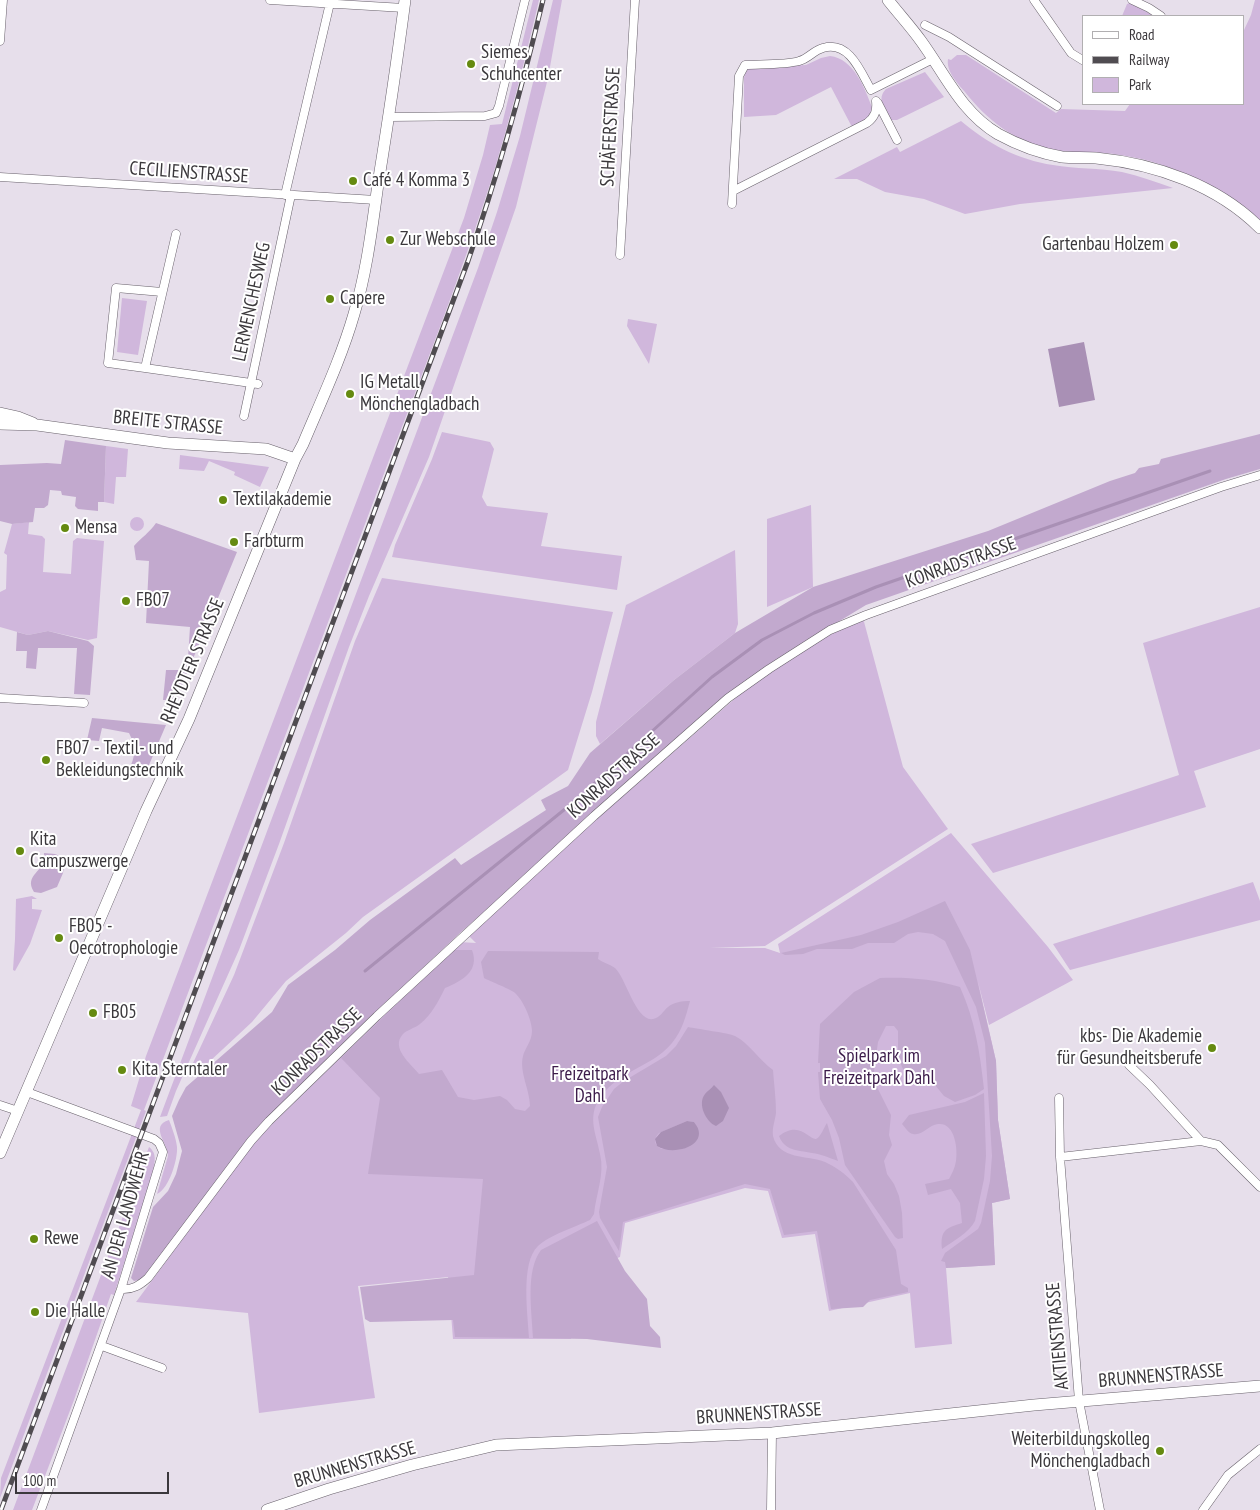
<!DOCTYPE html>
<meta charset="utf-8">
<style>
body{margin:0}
#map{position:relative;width:1260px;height:1510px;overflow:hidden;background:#e7dfeb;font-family:"PT Sans Narrow",sans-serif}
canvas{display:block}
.legend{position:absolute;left:1082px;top:15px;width:162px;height:90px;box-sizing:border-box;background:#fff;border:1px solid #b1afb1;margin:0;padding:6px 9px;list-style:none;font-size:15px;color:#3b383c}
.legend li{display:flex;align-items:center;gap:10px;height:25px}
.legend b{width:25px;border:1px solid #b1afb1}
.scale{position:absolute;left:15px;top:1472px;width:154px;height:22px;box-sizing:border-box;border:2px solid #3b383c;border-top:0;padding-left:6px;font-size:15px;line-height:18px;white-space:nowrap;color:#3b383c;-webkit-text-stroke:4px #fff;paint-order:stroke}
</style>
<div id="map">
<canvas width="1260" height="1510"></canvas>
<ul class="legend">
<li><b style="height:6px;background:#fff"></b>Road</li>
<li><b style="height:6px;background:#504c51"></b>Railway</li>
<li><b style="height:14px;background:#d0b7dc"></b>Park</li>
</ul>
<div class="scale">100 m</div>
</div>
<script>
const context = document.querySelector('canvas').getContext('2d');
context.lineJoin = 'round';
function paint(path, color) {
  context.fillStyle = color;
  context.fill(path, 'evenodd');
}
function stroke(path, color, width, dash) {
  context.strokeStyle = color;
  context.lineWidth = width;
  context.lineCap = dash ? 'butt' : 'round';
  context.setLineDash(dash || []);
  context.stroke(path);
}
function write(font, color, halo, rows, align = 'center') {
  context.font = font + ' "PT Sans Narrow",sans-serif';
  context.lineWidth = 4;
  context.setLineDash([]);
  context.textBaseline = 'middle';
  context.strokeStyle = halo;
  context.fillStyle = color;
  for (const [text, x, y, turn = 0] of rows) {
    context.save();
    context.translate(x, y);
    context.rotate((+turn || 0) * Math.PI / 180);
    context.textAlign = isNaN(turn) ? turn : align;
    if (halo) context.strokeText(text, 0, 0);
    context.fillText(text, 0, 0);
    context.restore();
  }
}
paint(new Path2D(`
 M533,0H539C525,60 510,119 492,178C459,281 419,382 380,484C302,693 222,901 144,1110L146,1111L0,1498L1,1478L141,1110L131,1106L146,1056L464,218L483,155L490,125L502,124Z
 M553,0H562L548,78L516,207L429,457L369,596L349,647L279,844L239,950L176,1091L167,1116L160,1117L478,268L497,212L520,136Z
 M1255,0H1260V221C1244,209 1228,195 1210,186C1196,177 1180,171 1165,166C1146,159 1125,155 1105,153C1086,152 1067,153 1048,149C1014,141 986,119 965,92C957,83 946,71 948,59L951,60L957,55H966L1056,113L1061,109L1125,111L1130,104H1244V30L1251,15Z
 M1130,3L1133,4L1154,16H1122L1127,4Z
 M830,56C854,59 864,87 872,107L869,118L852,127L831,87L776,115L744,117V78L745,72L749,68L806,65L821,58Z
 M925,72L944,97L897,120H890C885,109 876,99 886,89Z
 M961,121C987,143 1018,160 1053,165C1076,169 1099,168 1122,172C1139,176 1156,182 1173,188L1020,204L965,214L924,199L885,192L857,179H834L897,147L900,152Z
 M122,298L147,301L138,355L117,352Z
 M628,319L657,324L649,364L627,326Z
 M442,432L490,442L494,449L482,497L487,506L548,513L541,546L622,556L617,590L392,557L395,545L432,459Z
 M106,446L128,449L126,477H116L114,504L104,502Z
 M180,455L269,467L260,487L234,475L235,472L209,461L204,471L179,469Z
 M811,505L813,587L767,607V519Z
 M130 524a7 7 0 1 1 14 0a7 7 0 1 1-14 0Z
 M29,522L28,534L42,536L45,539L43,572L71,574L73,541L77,538L104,541L97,638L88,640L48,631L28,635L0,627V592L6,589L7,555L4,553L12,524Z
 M735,550L738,624L735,633L674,680L600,744L596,736V722L626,605Z
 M382,578L613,612L592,692L568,770L363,917L346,933L286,981L252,1022L194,1076L188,1077L187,1076L234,975L284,843L355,641Z
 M1260,607V749L1194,771L1206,807L993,873L971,844L1179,775L1143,643Z
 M863,618L903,767L948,829L765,946L710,948H765L780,953L778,944L951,833L1048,947L1073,980L989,1025L978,982L996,1061L998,1120L1010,1199L992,1203L995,1265L946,1268L952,1344L915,1348L910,1293L829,1311L815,1234L782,1238L768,1191L745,1188L625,1223L620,1257L568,1277L571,1339H453L448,1277L358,1286L375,1398L259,1413L248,1313L136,1302L256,1140L459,942L476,943L466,933L754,682L822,639Z
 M1253,882L1260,901V920L1070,970L1053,944Z
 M32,896L37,899H32V909L42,910L30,944L15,971L13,970L15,939L16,899Z
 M169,1120C172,1128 176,1138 177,1147C178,1159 169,1189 157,1194L168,1156C168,1143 149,1126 169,1120Z
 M149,1147C158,1154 154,1163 153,1173L114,1295L111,1294L74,1400L32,1510H13Z`), '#d0b7dc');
paint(new Path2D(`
 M1260,434V469L1226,479L866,605L795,648L759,672L461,932L343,1043L255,1132L237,1153L143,1279L134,1281L131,1278L153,1207L168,1191L176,1174L182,1151L172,1116L179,1100L186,1087L272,1012L288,985L335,950L370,920L455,858L461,865L546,810L541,800L568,786L590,753L674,680L735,633L813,587L988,531L1110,481L1135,473L1139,468L1159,464L1161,459Z
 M65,440L106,446L104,502H98V511L78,509L75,506L76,497L62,495L61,491L50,490L48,505L44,508H35L33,522L12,524L0,521V465L47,463L61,464Z
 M156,523L237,552L176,700H163L166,670H183V658H188L190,627L146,623L149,561L136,560L134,546C141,538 150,532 156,523Z
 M48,631L88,641L94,646L90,695L74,694L77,648H38L36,669L26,668L27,651H16L17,632L28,635Z
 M92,718L166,725L146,772L131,765C136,753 135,745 129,733L102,728L99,741L87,740Z
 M44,853L55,854L65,858L63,873L57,887L41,893L34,892C23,874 46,873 44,853Z
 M945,901L970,950L996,1061L998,1120L1010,1199L992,1203L995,1265L946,1268L945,1262L941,1261L945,1253L978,1229L981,1223L990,1181L992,1156L985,1043L976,1007L945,941L933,934L918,932L908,934L894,943H868L852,949H817L803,954L785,955L781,953L861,935L898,922Z
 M453,950H472C480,971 462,981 445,988C438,1002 432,1014 420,1024C415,1028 407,1030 403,1034C390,1048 411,1064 419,1074L442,1070L458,1097L474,1100L500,1096L507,1100L515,1109L525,1111L530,1106C530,1090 519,1072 523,1056C525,1048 532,1041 532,1031C532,1020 523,1000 515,993C512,990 490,981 484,978L481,962L488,951L599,952L598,959C603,963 610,964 615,968C626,978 636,1022 653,1019C660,1018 663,1011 668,1007C674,1002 682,1001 690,1001C686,1016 682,1031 672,1043C651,1069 612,1071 596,1105C589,1122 597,1137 600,1154C605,1174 596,1194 594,1214L590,1220C575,1227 550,1235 538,1246C520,1263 528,1315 529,1338L455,1337L453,1320L370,1322L365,1319L360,1287L474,1275L483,1179L368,1174L380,1098L341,1058Z
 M880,978C907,977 934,979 960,987C975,1020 980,1053 984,1089L975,1095L955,1102L944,1096L931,1080L912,1075L903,1069L898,1058V1031L894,1026H886L878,1042L873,1079L891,1115L889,1135L892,1145L884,1161L887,1174L894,1184L899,1196L902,1213L903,1238L898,1239L895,1237L845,1165L839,1138L832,1120L820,1099L818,1072H820V1063H818L820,1024L854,992Z
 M688,1027C697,1029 729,1033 735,1036C750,1044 759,1060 773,1070C774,1084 776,1099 776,1113C775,1121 772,1127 773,1136C779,1160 807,1155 825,1162C836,1167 844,1173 853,1182L896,1250L901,1284L908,1288V1292L870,1300L863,1307L831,1309L817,1231L784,1235L770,1189L745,1184L623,1222L619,1251L600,1218L599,1212L607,1167L598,1117L602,1107L614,1089L624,1081L666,1056L676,1046ZM687,1121L694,1122C698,1127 699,1135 696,1141L662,1149C654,1146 653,1139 659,1133Z
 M984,1093L986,1156L984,1179L975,1221C969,1233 953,1241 942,1249C940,1230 946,1228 962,1223L960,1203L951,1189L928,1195L925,1184L949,1179C952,1173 955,1168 956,1161C958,1149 955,1122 938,1124C928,1125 923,1136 913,1134C908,1133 905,1127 902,1124L909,1115L965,1102Z
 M827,1123L838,1161C830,1158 821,1154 812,1153C797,1150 785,1151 779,1136C800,1120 809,1140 816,1139C821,1137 824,1127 827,1123Z
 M597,1221L625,1271L647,1299L650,1326L660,1337L661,1348L587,1339L533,1338C532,1312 525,1271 541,1250Z`), '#c2a9ce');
paint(new Path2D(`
 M1084,342L1095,400L1059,407L1048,349Z
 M714,1085L721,1092L729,1108L723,1121L716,1126C706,1122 697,1104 705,1094C707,1091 711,1089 714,1085Z
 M687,1121L694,1122C713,1145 673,1157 657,1146L655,1139L661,1132Z`), '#a990b5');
stroke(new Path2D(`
 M587,790L712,677L762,640L814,613L876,587L1210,471
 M365,971L570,805`), '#a990b5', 3);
const street = new Path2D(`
 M270,0L404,8
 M1034,0L1071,53L1084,61
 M1132,0L1149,8L1161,16
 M925,25L949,37L1057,106
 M0,41L3,0
 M878,103L897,140
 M390,117L485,116L496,113L499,106L525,0
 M0,177L376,200
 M733,191L867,123C875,117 877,111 876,101
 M285,195L330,3
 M732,204L739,76L745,65C760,64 785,65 799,61C808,59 814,50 823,48C849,40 861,72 871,90L933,59
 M176,234L145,368L258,384
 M620,255L635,0
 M145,368L108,363L116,288L162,292
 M244,416L291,195
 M0,698L84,703
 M1129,1065L1150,1085L1201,1141L1218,1145L1260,1187
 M27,1092L154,1139L159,1143L163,1152L121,1289L41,1510
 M1059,1098L1060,1157L1079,1401L1100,1510
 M0,1105L18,1111
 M1060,1157L1201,1141
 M121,1289C133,1290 140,1285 148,1278L251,1141L269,1121L377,1016L594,816L728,698L769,669L830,630L866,615L1221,487L1260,475
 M102,1346L162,1368
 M771,1510L772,1433
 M1203,1510L1228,1475L1260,1449`);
const secondary = new Path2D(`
 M888,0C899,14 911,27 921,41C945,74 961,112 998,134C1018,145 1039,153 1062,157C1073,158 1085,157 1096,158C1156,164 1217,185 1260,228
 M0,413L18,417L33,423
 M0,424L37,425L168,443L266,449L295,459
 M0,1153L146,811L189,719L295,459L303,444C321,401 341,359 354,314C367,271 372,227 378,184C388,122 397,62 405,0
 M267,1510L329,1489L412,1465L496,1445L772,1433L1034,1405L1260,1386`);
stroke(street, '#68616b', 9);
stroke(secondary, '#68616b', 12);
stroke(street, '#fff', 8);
stroke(secondary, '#fff', 11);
const rail = new Path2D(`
 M1,1510L468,261C498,175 522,88 543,0`);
stroke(rail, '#504c51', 5);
stroke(rail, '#fff', 3, [9]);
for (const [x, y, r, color] of [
 [471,64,5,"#658a10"],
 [353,181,5,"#658a10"],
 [390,240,5,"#658a10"],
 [1174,245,5,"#658a10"],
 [330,299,5,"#658a10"],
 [350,394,5,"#658a10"],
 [223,500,5,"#658a10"],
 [65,528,5,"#658a10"],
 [234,542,5,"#658a10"],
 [126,601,5,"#658a10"],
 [46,760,5,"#658a10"],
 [20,851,5,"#658a10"],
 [59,938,5,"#658a10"],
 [93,1013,5,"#658a10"],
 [1212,1048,5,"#658a10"],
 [122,1070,5,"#658a10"],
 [34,1239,5,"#658a10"],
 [35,1312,5,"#658a10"],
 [1160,1451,5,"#658a10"]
]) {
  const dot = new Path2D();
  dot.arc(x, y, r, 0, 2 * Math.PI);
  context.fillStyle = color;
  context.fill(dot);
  stroke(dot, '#fff', 2);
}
write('19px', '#3b383c', '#fff', [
 ["Siemes",481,53],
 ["Schuhcenter",481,75],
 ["Café 4 Komma 3",363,181],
 ["Zur Webschule",400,240],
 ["Gartenbau Holzem",1164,245,"right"],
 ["Capere",340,299],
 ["IG Metall",360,383],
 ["Mönchengladbach",360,405],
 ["Textilakademie",233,500],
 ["Mensa",75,528],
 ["Farbturm",244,542],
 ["FB07",136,601],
 ["FB07 - Textil- und",56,749],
 ["Bekleidungstechnik",56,771],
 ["Kita",30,840],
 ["Campuszwerge",30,862],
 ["FB05 -",69,927],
 ["Oecotrophologie",69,949],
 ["FB05",103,1013],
 ["kbs- Die Akademie",1202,1037,"right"],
 ["für Gesundheitsberufe",1202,1059,"right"],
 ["Kita Sterntaler",132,1070],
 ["Rewe",44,1239],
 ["Die Halle",45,1312],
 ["Weiterbildungskolleg",1150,1440,"right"],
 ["Mönchengladbach",1150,1462,"right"]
], 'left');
write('19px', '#3b383c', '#fff', [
 ["SCHÄFERSTRASSE",611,127,-87],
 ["CECILIENSTRASSE",189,173,4],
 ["LERMENCHESWEG",252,302,-78],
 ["BREITE STRASSE",168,423,6],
 ["KONRADSTRASSE",961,563,-20],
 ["RHEYDTER STRASSE",193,661,-67],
 ["KONRADSTRASSE",614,776,-42],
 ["KONRADSTRASSE",317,1052,-44],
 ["AN DER LANDWEHR",126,1215,-74],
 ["AKTIENSTRASSE",1058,1336,-95],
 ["BRUNNENSTRASSE",1161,1376,-5],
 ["BRUNNENSTRASSE",759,1414,-4],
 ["BRUNNENSTRASSE",355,1465,-16]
]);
write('19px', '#3c1b4a', '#fff', [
 ["Spielpark im",879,1057],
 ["Freizeitpark Dahl",879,1079],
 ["Freizeitpark",590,1075],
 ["Dahl",590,1097]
]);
</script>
